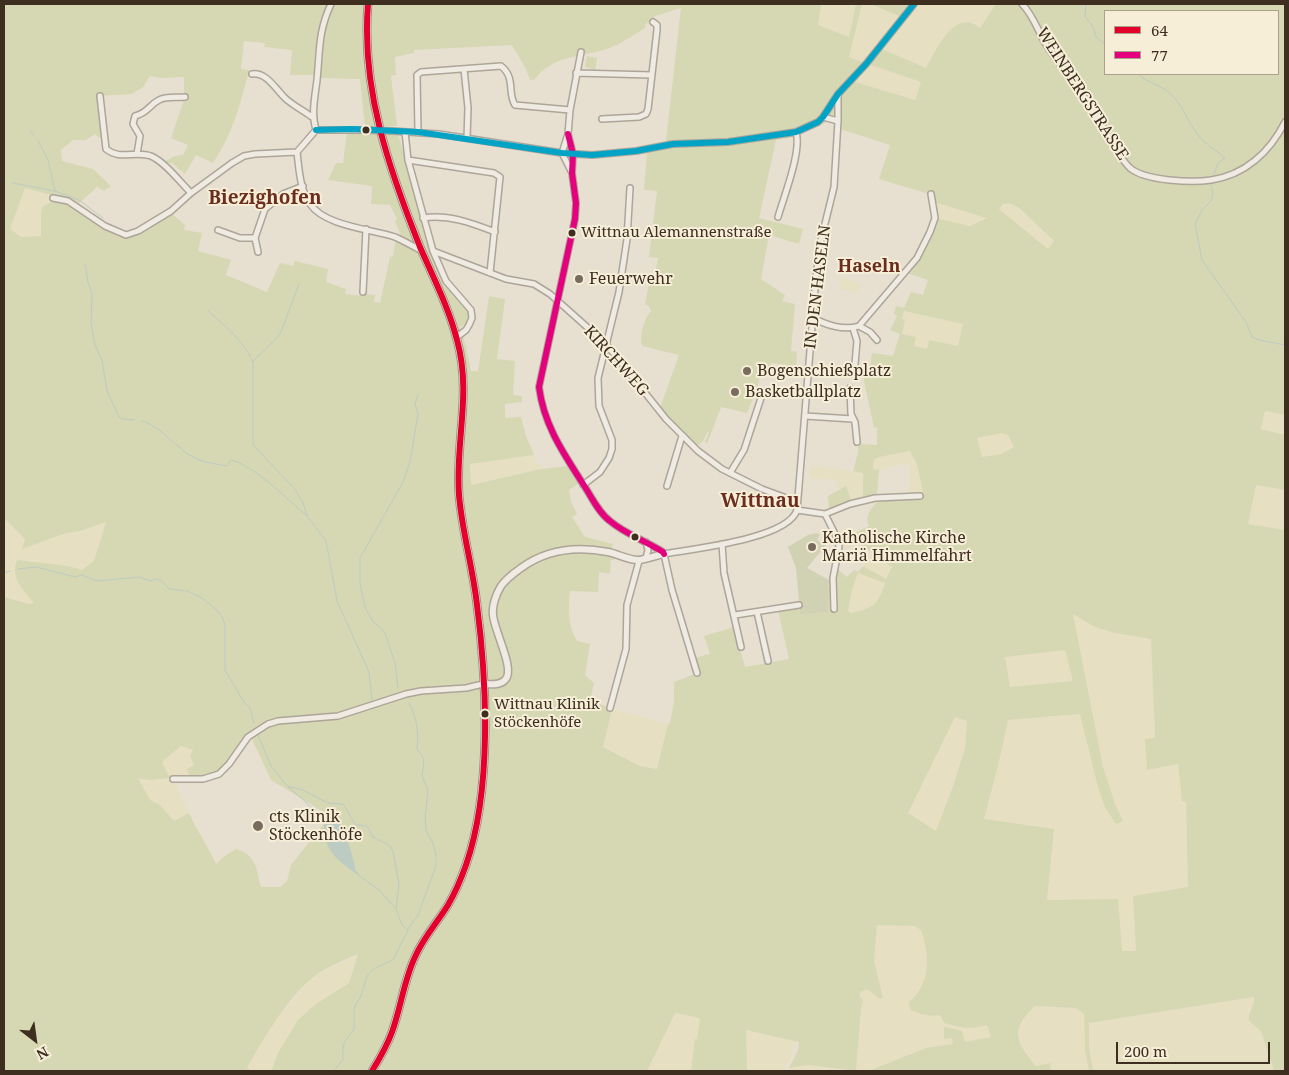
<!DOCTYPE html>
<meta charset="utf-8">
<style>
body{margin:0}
#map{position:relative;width:1289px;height:1075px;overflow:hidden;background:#e7e0d1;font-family:"Noto Serif",serif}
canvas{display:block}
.frame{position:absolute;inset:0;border:5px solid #3d2e20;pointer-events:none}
.legend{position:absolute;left:1104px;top:10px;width:175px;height:65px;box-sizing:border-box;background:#f7eed8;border:1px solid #ada18e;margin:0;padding:6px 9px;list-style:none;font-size:15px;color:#3d2e20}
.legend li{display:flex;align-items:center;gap:10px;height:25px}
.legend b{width:25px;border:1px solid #ada18e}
.north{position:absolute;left:10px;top:1015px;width:50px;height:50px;-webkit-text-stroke:4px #f7eed8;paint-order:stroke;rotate:150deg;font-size:14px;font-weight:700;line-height:20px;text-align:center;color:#3d2e20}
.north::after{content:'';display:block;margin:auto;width:18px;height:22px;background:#3d2e20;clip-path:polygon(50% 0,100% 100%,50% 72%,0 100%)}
.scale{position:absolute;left:1116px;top:1042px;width:154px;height:22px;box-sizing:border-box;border:2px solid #3d2e20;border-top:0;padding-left:6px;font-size:15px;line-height:18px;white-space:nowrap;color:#3d2e20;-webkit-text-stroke:4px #f7eed8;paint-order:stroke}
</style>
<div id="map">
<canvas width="1289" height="1075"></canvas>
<div class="frame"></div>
<ul class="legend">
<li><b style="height:6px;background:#e4002b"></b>64</li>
<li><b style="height:6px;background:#e5007d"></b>77</li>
</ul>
<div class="north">N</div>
<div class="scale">200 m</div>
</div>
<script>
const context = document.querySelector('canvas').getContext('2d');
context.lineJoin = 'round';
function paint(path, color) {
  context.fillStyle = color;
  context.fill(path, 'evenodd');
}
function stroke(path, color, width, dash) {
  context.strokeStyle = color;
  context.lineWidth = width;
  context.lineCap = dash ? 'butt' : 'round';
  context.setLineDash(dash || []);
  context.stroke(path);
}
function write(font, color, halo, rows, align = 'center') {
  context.font = font + ' "Noto Serif",serif';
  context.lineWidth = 4;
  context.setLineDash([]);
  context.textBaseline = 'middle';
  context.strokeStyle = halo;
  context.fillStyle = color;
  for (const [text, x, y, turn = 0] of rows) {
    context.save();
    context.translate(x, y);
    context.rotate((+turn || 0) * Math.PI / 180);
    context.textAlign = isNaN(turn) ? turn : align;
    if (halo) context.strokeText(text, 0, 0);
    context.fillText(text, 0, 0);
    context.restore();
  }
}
paint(new Path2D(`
 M821,4H856L850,37L817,25Z
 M862,4H870L904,18L916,4H996L980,28L975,23L969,21L964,22L956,27L939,43L926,68L882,49L869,64L921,82L915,100L852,81L849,57Z
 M25,188L55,196L53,201L43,206L41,212L42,236L21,237L10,229Z
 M934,202L987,217L988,219L970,226L935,218Z
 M1006,203L1013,204L1054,242L1048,249L999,209Z
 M842,278L861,283L858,293L839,289Z
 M904,311L964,324L958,346L929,340L927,349L914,346L902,334L905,320H902Z
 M1265,411L1285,415V435L1261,430Z
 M1002,433L1008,435L1015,447L1001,454L982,457L977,438Z
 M911,451L917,464L924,497L909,499V463L875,470L873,466L874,461L879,457Z
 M534,455L537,464H540L541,469L471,485L470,464Z
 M811,466L863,472V497L851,500L846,486L837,490L836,480L810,478Z
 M1256,485L1285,490V530L1248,524Z
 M4,518L25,539L22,548L63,534L80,531L106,521L94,561L82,570L68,566L17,560L19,585L34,603L29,604L4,597Z
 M845,528L849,536L858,542L848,548L839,549L835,534Z
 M872,553L892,567L886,580L863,566Z
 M858,573L885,583L880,598L875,604L869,608L851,613L848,612L852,589Z
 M1073,614L1095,627L1115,633L1151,639L1155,738L1147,770L1178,764L1182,801L1186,802L1188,888L1170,889L1133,897L1136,951L1122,952L1052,901L1047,900L1054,829L984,820L998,766L1007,720L1081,714L1116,824L1122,821L1115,804L1103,767Z
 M1065,649L1073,681L1010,687L1004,657Z
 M612,709L668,724L657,769L640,766L603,747Z
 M955,717L967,721L965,748L936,831L908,813Z
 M181,746L193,750L194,765L191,780L173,779L189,813L174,821L160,805L150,800L138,777L149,780L170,778L162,762Z
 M876,925L915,926L921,930L928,956L924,986L909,1001L915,1012L935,1016L940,1015L969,1029L987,1025L991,1037L965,1042L945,1028L944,1038H952L953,1044L925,1048L868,1071H856L861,1009L860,991L867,989L880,999L883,998L874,961Z
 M359,954L349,983L316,1004L278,1053L271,1071H253L247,1068L275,1021L307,983L318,974Z
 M1255,997L1253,1004L1248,1012L1261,1031L1274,1071H1093L1089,1047V1023Z
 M1035,1006L1076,1008L1084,1014L1085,1049L1089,1071H1051L1049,1063L1036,1066L1026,1055L1020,1046L1019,1025L1025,1016Z
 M674,1013L700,1018L697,1039H695L691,1071H647Z
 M745,1030L795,1041L791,1057L783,1071H747Z
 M807,1065L847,1071H848H787L789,1068Z`), '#e6dfc2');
paint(new Path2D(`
 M4,4H821L818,25L849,37L856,4H862L849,57L864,63L852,81L915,100L921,82L868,64L882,49L926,68C936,50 955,7 980,28L996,4H1285V415L1265,411L1261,429L1285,435V490L1256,485L1248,524L1285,530V1071H1274L1261,1031L1249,1021C1248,1009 1255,1007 1254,997L1089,1023V1047L1093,1071H1089L1085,1049L1084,1014L1076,1008L1035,1006C1010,1029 1015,1042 1036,1066L1050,1063L1051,1071H868L926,1048L953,1044L952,1038L944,1039V1027L962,1031L965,1042L991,1037L987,1025C966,1030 964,1028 944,1023L940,1015C932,1017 916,1014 910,1009L909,1002C931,984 930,955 921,930L915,926L877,925L874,961L883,998L880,999L867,989L860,992V997L863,1000L861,1009L856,1071L808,1065L789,1068L798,1050L799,1042L746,1030L747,1071H691L695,1039H697L700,1018L675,1013L647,1071H271L278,1053L298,1020L316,1004L349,983L358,954C344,960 329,966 316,975C288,996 264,1038 247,1068L253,1071H4V597L29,604L34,603C23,589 10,579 17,560L68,566L82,570L94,561L106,522L80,531L63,534L22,549L25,539L4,518ZM681,8L666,140L668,142H675V148L647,153L644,190L657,191L649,257L658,258L654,279L650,278L645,304L649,306L651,311C644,319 639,335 642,346L679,355L660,408L680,431L697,446L703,441L708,431L709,432L705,442L707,444L721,407L747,413L758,386L761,369L770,368L771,363L796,366L797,352L791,351L795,304L782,301L785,295L761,279L769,235L799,244L803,229L759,218L776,140L794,137L829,121L840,125V129L890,145L879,179L932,195L934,202L987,218L970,226L935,218L920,254L921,256L907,273L928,280L923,295L911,292L904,308L896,306L894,314L897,316L890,330L900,334L893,356L872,353L869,376H863L874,428L877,427V445L858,444V453L853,471L863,473V497L877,494L879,469L874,470L873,466L874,460L879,457L910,451L917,464L924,497L909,499H879C872,508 864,515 869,526L849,536L892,567L886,579L863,566L858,572L854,570L847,577L839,570C825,585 828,592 828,612L800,613L799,607L778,610L789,659L745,667L734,627L704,636L710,654L694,658L700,672L674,682V702L670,723L668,724L657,769L640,766L603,747L612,709L600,704L599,708L589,705L594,683L585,675L590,644L577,641C568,627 568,608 570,591L598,592L599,572L610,574L611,560H614L615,556L610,555L613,544L585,537L572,517L577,514L571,502L569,490L579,483L568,466L541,469L471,485L470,464L534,455L526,436L521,417L505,418V404L522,402V396L513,395L515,361L497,359L505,299L489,296L478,371H471L466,346L460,327C467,324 471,320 469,312L446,286L435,265L398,134L347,133L343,163H336L328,180L372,186L371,204L390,205L397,219L395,221L401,237L396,239L393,256L390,257L380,303L374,302L375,295L364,294L363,296L345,294L346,289L326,282L328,269L295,261L293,266L280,263L267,292L226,275L231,260L198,251L202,233L184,230L185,225L172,214L139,234L119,237L75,207L97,187L104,191L111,186L93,169L62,161L61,150L73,140H86L95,134L99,138L103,137L98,96L132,94L143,87L150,76L162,78L184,77V100L171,138L188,145L183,155L175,156L166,161L167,163H172L185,174L196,155L213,163C232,135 241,103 249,70L241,69L244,41L265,43L264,47L292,50L290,75H314L315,50L322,51L320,78L360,79L365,127L397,126L391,76L396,75L395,57L414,53V50L512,45L525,67L530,80H534C553,55 576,58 603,50C618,46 632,36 645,28V25L655,16ZM1105,11H1278V74H1105ZM25,188L55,196L53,201L43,206L41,213V236L21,237L10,229ZM1009,203L1019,208L1054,241L1048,249L999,209L1003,204ZM904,311L963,324L958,346L929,340L927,349L914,346L916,337L902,334L905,320L902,319ZM1002,433L1008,435L1014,447L1001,454L982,457L977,438ZM858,573L885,583C878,605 874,608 851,613L848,611L852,589ZM1073,614L1095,627L1115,633L1151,639L1155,738L1145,739L1147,770L1178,764L1182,801L1186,802L1188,887L1133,896L1136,951H1122L1118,899L1047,900L1054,829L984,819L998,766L1008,720L1080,714L1098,787L1105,807L1116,824L1123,821L1115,804L1103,767ZM1065,650L1073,681L1010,687L1005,657ZM955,717L967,721L965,748L953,786L936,831L908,813ZM251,737L271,780L330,816L291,865L287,881L280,887H261C256,869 257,855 236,849L226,855L216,864C208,846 197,831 189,813L174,821L160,805L150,800L138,778L149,780L170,778L162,762L181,746L193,750L190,756L194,765L187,769L191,780L223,771Z
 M870,4H916L904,18Z
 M587,56L597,58L595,70L585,67Z
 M846,486L851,500L829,509L828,496Z`), '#d6d7b3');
paint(new Path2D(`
 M815,533L820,534L817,540L826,545L807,568L829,580L828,591V612L800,614L796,568L788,547L808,535Z`), '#d1d1b3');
paint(new Path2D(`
 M328,820L339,824L345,831L355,866V869L361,877C340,862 323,852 324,824Z`), '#bcccc2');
stroke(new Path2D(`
 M1086,4L1085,16L1094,29L1096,37L1105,44
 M1138,74C1146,82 1158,84 1167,91C1182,102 1187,121 1198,135C1205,144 1216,150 1225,158L1218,163L1214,174
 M30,130L34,136
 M38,141L48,160L55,191
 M13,183L55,191L79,200L103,218
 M1211,185L1213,193L1211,201L1202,210L1195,224L1202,260L1246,322L1252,337L1259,340L1285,345
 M85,264L88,282L92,294L91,323L95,345L102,360L107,391L119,417L122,419L134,420
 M208,311C225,326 243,340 253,362V445L294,488L303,503L307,516L326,541L337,601L369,672L372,700
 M253,361L275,340L281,332L299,284
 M142,421C165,428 176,450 197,459C206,463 217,464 227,466L231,460C257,467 285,498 306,515
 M18,569L36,567L75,577L82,575L97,581L139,577L150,581L156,579L161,580L169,589L187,591L202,598L218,611L222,617L225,624V670L242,699L250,708L254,723
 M4,573L10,571
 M398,688L395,663L385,633L381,628L373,622L365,607L360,584V558L403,482L410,462L418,414L415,404L418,395
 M258,735L271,766L287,786L303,790L328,803L343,804L355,824L357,825L367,826L373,837L389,845L393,851L399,884L396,909L402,925L408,930L393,960L375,968L367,976L361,996L354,1008V1030C344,1041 342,1043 343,1059L334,1071
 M288,787L307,803
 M307,804L327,821
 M361,877L379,890L395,908
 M408,929L418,915L436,866V854L433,843L426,831L425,818L428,790L422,776L424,759L417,749C419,733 417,718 409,703`), '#bcccc2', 1);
const minor = new Path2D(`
 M1022,4C1034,16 1038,32 1047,46C1054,58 1064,68 1072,79C1080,91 1088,103 1095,114C1107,131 1115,153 1130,168C1145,181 1193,183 1211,180C1245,175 1270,152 1285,122
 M464,69L468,108L467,138
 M576,73L652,75
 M252,74C267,72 276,90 286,99C294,106 304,111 312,117
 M100,96L106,149C121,161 134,150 151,156C165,162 180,182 191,193
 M823,117L838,121
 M602,119L639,117L646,114L648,109L657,30V25L653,22
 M316,130C311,113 315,97 317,80C320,50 318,32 331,4
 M316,130H365
 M392,131L439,134L562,153L592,155L636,151L673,144L728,142L796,132L818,122L823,117L838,94L866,64L914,4
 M405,132L408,160L433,251L446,281L471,310L472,318L469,325L466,330L457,337
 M418,132L417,75L421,72L501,66C516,78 507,93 515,105L570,110
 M568,134L573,154L572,173L576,203L575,219L539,387C544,426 564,454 585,487C592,498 599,513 610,521C625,534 646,541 663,552L664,554
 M297,152C299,169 300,190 310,204C325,226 370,229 395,237C404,241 413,246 422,251
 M297,152L316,130
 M137,154L140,136L133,124L135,116C148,113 149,105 159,100C166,96 177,98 185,97
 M408,160L494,173L500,177L490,273
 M572,173L562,153L568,134L570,110L581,52
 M53,198L68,201L105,226L126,235L138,231L171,211L191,193L232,163L244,156L255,154L297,152
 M778,217C784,196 802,151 796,132
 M423,218C448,214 472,223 495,232
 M218,230L240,238H255
 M433,251L506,279L534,284L550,294L606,344L666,419L698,451L722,469L762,489L797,502
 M258,252L255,238L265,209L283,194L303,186
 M363,292L366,229
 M812,317C825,325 844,331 859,326L917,258L930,232L935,218L931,194
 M859,326L870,332L877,340
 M853,328L857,341L855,364
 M850,388L851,414L855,422L857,442
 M805,416L853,419
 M730,473L744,450L762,395
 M583,485L600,472L609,458L612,449V440L599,406L598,378L619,292L627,239L630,188
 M667,486L682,436
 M797,510L825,514L850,504L875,498L920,496
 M825,514L838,540L839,547L833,578L834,609
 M722,544L724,573L741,647
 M664,554C692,549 788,539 797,510L816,277L821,240L834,187L838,121V94
 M664,554L672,590L697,673
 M646,558L648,550L646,542
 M757,612L768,661
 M735,615L799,605
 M610,708L626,649L627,605L639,561
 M173,779H203L219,774L229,764L248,737L268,724L278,721L338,716L406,694L421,691L466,688L483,684`);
const tertiary = new Path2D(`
 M483,684C490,684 499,686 505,680C516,670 494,631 493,615C492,606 496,594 501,586C506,579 514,573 521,568C547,549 577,546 608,552C618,554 628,560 638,560C644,560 657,555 664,554`);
const secondary = new Path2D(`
 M368,4C361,89 389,169 420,247C433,277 449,308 457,340C472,394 455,441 459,495C462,532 473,568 477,605C487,683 492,790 466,865C461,879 455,893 448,905C437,923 423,938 415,957C404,980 401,1007 392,1032C387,1046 380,1058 372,1071`);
stroke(minor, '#ada599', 8);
stroke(tertiary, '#ada599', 9);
stroke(secondary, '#9c958a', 9);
stroke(minor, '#efebe3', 5);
stroke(tertiary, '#efebe3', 6);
stroke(secondary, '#efebe3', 7);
const minorBridge = new Path2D(`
 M365,130L392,131`);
stroke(minorBridge, '#ada599', 8, []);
stroke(minorBridge, '#efebe3', 5);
stroke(new Path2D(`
 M368,4C361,89 389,169 420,247C433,277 449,308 457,340C472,394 455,441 459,495C462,532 473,568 477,605C487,683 492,790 466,865C461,879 455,893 448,905C437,923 423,938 415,957C404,980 401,1007 392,1032C387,1046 380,1058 372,1071`), '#e4002b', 6);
stroke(new Path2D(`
 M568,134L573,154L572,173L576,203L575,219L539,387C544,426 564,454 585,487C592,498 599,513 610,521C625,534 646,541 663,552L664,554`), '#e5007d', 6);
stroke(new Path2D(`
 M316,130L351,129L418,132L562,153L592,155L636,151L673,144L728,142L796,132L818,122L823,117L838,94L866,64L914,4`), '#03a3c5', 6);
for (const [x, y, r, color] of [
 [366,130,4.5,"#3d2e20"],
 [572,233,4.5,"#3d2e20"],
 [579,279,5,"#786c5e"],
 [747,371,5,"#786c5e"],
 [735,392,5,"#786c5e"],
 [635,537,4.5,"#3d2e20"],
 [812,547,5,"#786c5e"],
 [485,714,4.5,"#3d2e20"],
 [258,826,6,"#786c5e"]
]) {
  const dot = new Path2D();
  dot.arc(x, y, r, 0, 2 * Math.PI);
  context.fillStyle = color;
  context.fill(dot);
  stroke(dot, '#f7eed8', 2);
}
write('15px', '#3d2e20', '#f7eed8', [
 ["Wittnau Alemannenstraße",581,233],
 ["Wittnau Klinik",494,705],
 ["Stöckenhöfe",494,723]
], 'left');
write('16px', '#3d2e20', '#f7eed8', [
 ["WEINBERGSTRASSE",1082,94,57],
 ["IN DEN HASELN",818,287,-83],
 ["KIRCHWEG",616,361,48]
]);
write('16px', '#3d2e20', '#f7eed8', [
 ["Feuerwehr",589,279],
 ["Bogenschießplatz",757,371],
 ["Basketballplatz",745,392],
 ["Katholische Kirche",822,538],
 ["Mariä Himmelfahrt",822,556],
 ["cts Klinik",269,817],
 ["Stöckenhöfe",269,835]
], 'left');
write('bold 18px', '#6b2e1e', '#f7eed8', [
 ["Haseln",869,267]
]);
write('bold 19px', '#6b2e1e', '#f7eed8', [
 ["Biezighofen",265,199],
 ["Wittnau",760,502]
]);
</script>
